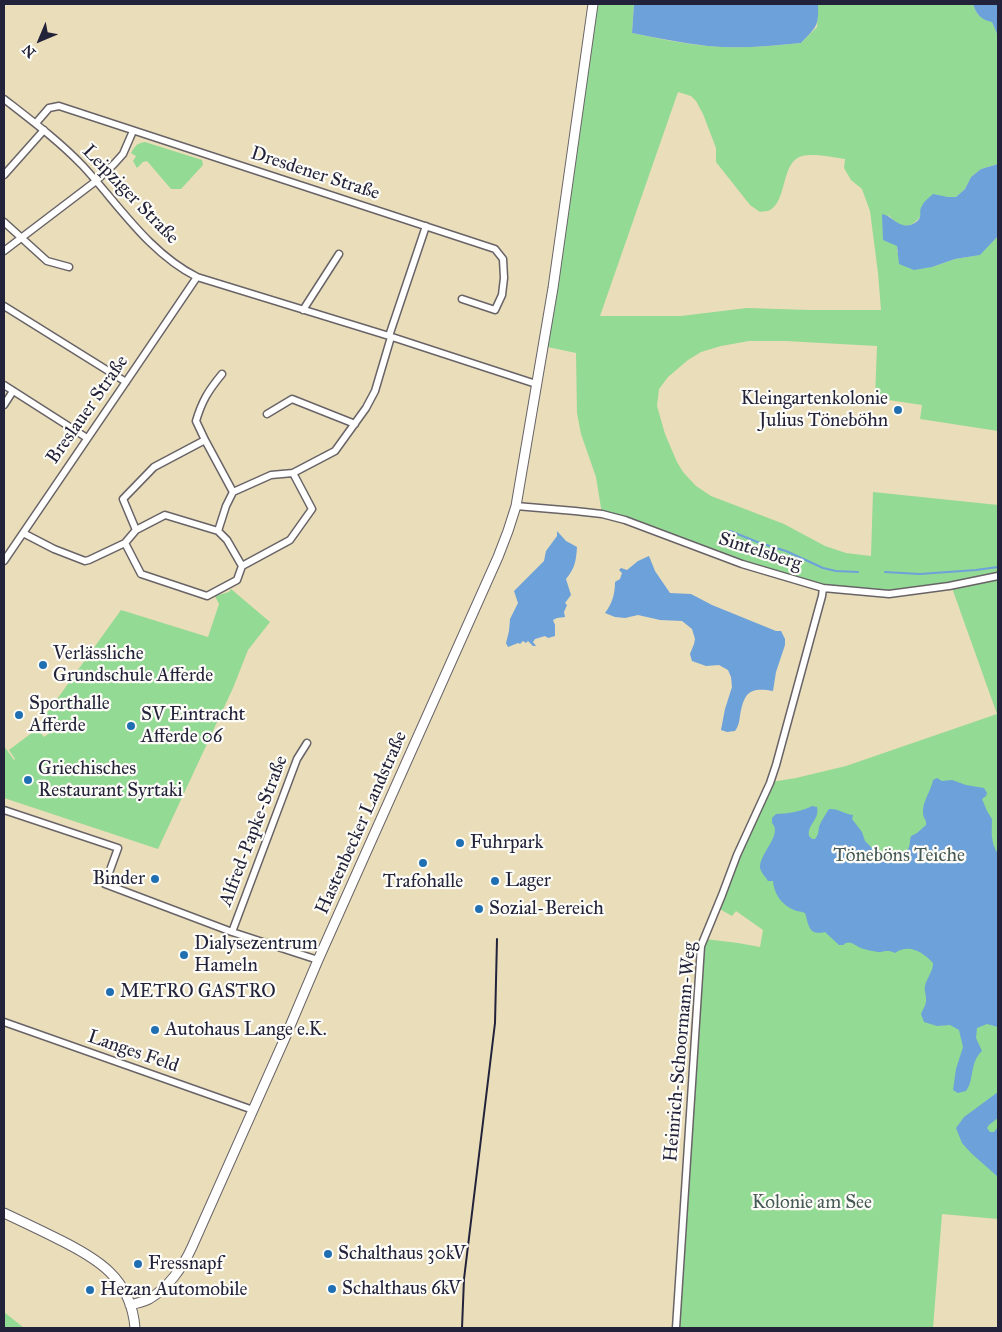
<!DOCTYPE html>
<meta charset="utf-8">
<style>
body{margin:0}
#map{position:relative;width:1002px;height:1332px;overflow:hidden;background:#eaddb9;font-family:"IM FELL Great Primer",serif}
canvas{display:block}
.frame{position:absolute;inset:0;border:5px solid #22223b;pointer-events:none}
.north{position:absolute;left:15px;top:15px;width:50px;height:50px;-webkit-text-stroke:4px #fdfcf7;paint-order:stroke;rotate:225deg;font-size:14px;font-weight:700;line-height:20px;text-align:center;color:#22223b}
.north::after{content:'';display:block;margin:auto;width:18px;height:22px;background:#22223b;clip-path:polygon(50% 0,100% 100%,50% 72%,0 100%)}
</style>
<div id="map">
<canvas width="1002" height="1332"></canvas>
<div class="frame"></div>
<div class="north">N</div>
</div>
<script>
const context = document.querySelector('canvas').getContext('2d');
context.lineJoin = 'round';
function paint(path, color) {
  context.fillStyle = color;
  context.fill(path, 'evenodd');
}
function stroke(path, color, width, dash) {
  context.strokeStyle = color;
  context.lineWidth = width;
  context.lineCap = dash ? 'butt' : 'round';
  context.setLineDash(dash || []);
  context.stroke(path);
}
function write(font, color, halo, rows, align = 'center') {
  context.font = font + ' "IM FELL Great Primer",serif';
  context.lineWidth = 4.5;
  context.setLineDash([]);
  context.textBaseline = 'middle';
  context.strokeStyle = halo;
  context.fillStyle = color;
  for (const [text, x, y, turn = 0] of rows) {
    context.save();
    context.translate(x, y);
    context.rotate((+turn || 0) * Math.PI / 180);
    context.textAlign = isNaN(turn) ? turn : align;
    if (halo) context.strokeText(text, 0, 0);
    context.fillText(text, 0, 0);
    context.restore();
  }
}
paint(new Path2D(`
 M593,4H634L632,33C657,38 683,44 708,46C739,49 770,46 801,43L817,27L818,4H886L890,5L891,4H973C976,14 981,20 992,21L998,36V164L981,169L971,177L965,189L956,197H948L933,195C927,205 917,231 901,225C896,223 892,218 888,215L897,246V252L932,267L955,259L979,255L998,236V431L920,419L922,405L875,398L877,346L785,341H749L721,346L701,352L688,360L668,377L659,389L657,406L665,434L677,462L683,472L696,486L711,496L784,524L825,546L846,553L871,556L873,492L998,505V574L931,586L884,591L874,588L868,590L822,584L742,564L602,514L596,477L581,434L577,413L576,353L543,346ZM678,92L691,96L696,101L703,114L716,148V162L750,205L760,212C763,211 766,211 768,211C788,203 780,162 802,156C814,153 833,157 845,159L844,168L851,180L862,189L870,211L878,273L881,310H810L747,308L681,316H600Z
 M145,142L202,160L203,165L181,189H171L147,161L143,162L137,168L133,161L136,156L131,153C135,146 137,143 145,142Z
 M998,579V1219L942,1214L933,1328H677L705,939L738,943L760,947L763,930L736,911L732,916L718,908L771,782L796,778L846,766L997,714L952,588Z
 M231,589L270,622L248,650L233,688L158,849L4,798V746L14,760L15,759L9,750L37,729L44,737L51,732L42,720L121,610L208,637L219,604L215,596L229,592Z
 M4,1312L24,1328H4Z`), '#93da94');
paint(new Path2D(`
 M634,4H818C819,27 816,27 801,43C770,46 739,49 708,46C682,43 657,38 632,33Z
 M973,4H998V36L992,22C981,20 976,14 973,4Z
 M998,164V236L980,255L955,259L932,267L914,270L899,264L897,246L883,240L882,214C891,216 895,223 903,225C909,227 918,223 920,217C921,213 919,210 922,206C924,201 929,198 933,194L948,197H956L965,189L971,177L981,169Z
 M557,531L566,541L577,547C576,561 575,568 566,579L571,595L565,603L567,605L564,612L565,617L557,618L553,620L555,625V636L548,638L545,636L535,639L533,642L536,646H533L528,641L526,643L523,641L520,644L518,643L508,647L506,643L509,631L510,619L518,603L514,591L544,561L546,551L557,536Z
 M649,556L655,571L670,593L691,594L712,605L776,631H781L785,639V645L776,672L773,691C749,687 744,693 740,716C739,722 739,725 735,731L727,732L721,730L725,709L732,687L731,677L728,670L719,665L706,666L692,661L690,654L694,644L695,639L692,629L682,621L660,620L638,615L625,618L615,617L605,613C612,604 615,594 615,582L620,579L622,573L619,570L621,568L627,570L638,561Z
 M937,778L942,781L952,780L966,785L984,788L987,793L986,796L982,799L987,811L992,819C992,832 990,842 998,854V1027L987,1024L977,1028L976,1038L982,1051C969,1063 975,1079 966,1091L958,1093L953,1090L956,1069L963,1047L959,1030L950,1025L937,1026L924,1022L921,1014C923,1009 927,1004 926,998C926,993 924,991 925,986C927,977 933,972 933,963C923,952 909,943 895,953C889,950 886,951 880,952C876,952 868,950 864,949C856,947 850,938 843,945H839L825,932C808,936 809,925 805,913C801,911 798,912 794,910C781,905 774,893 773,881H768C766,877 760,872 760,867C760,853 783,834 772,823V818L776,814C786,814 804,811 812,806L817,807C820,820 807,824 809,836L812,839H815C819,834 818,832 819,827C820,823 827,812 829,809C838,808 844,814 853,815L852,819L862,832L865,841L871,847L879,854H884C888,859 891,860 898,859C901,854 907,853 909,847C910,844 910,839 911,836L917,833L926,825C927,819 923,819 923,813C922,802 931,791 933,780Z
 M998,1092V1117C995,1122 990,1122 987,1128L990,1132H994L998,1127V1177L971,1153L962,1143L956,1128L964,1117Z`), '#6da1d9');
stroke(new Path2D(`
 M730,531L760,543L786,551L823,568L836,571L858,572
 M885,572L920,574L976,570L998,567`), '#6da1d9', 2);
const minor = new Path2D(`
 M4,99C31,120 59,141 83,166C118,204 149,253 197,277L389,336L536,384
 M36,123L49,108L59,106L495,249L503,259L504,278L502,295L495,310L462,299
 M4,175L44,130
 M4,222L47,261L69,267
 M4,251L96,181L114,164L123,154L133,131
 M4,306L126,382
 M303,310L339,254
 M389,336L426,226
 M222,374C208,391 202,401 196,421L205,440L233,492
 M4,385L87,438
 M4,405L13,391
 M267,414L292,399L355,424
 M516,506L575,511L602,514L625,520L742,564L823,588L889,594L949,586L998,576
 M136,530L123,499L154,467L205,440
 M218,531L227,540L242,566
 M23,533L54,549L85,561L89,560L125,543L136,530L165,515L218,531L226,506L233,492L271,475L293,473L335,451L366,408L375,391L391,337
 M125,543L141,574L207,596L237,580L242,566L290,540L312,509L293,473
 M4,561L134,370L197,277
 M4,810L118,848L105,884L232,932L318,960
 M232,932L297,759L307,743
 M4,1022L253,1110
 M676,1328L701,946L722,895L737,855L770,783L776,765L822,596L823,588`);
const major = new Path2D(`
 M4,1213C21,1221 38,1229 56,1238C97,1258 131,1278 135,1328
 M130,1305C137,1303 143,1302 149,1299C168,1288 183,1267 192,1247L285,1038L318,960L498,557L508,531L516,506L553,288L593,4`);
stroke(minor, '#686367', 9);
stroke(major, '#686367', 11);
stroke(minor, '#fff', 6);
stroke(major, '#fff', 9);
stroke(new Path2D(`
 M462,1328L464,1279L495,1023L497,939`), '#22223b', 2);
for (const [x, y, r, color] of [
 [898,410,5,"#1f6fb2"],
 [43,665,5,"#1f6fb2"],
 [19,715,5,"#1f6fb2"],
 [131,726,5,"#1f6fb2"],
 [28,780,5,"#1f6fb2"],
 [460,843,5,"#1f6fb2"],
 [423,863,5,"#1f6fb2"],
 [155,879,5,"#1f6fb2"],
 [495,881,5,"#1f6fb2"],
 [479,909,5,"#1f6fb2"],
 [184,955,5,"#1f6fb2"],
 [110,992,5,"#1f6fb2"],
 [155,1030,5,"#1f6fb2"],
 [328,1254,5,"#1f6fb2"],
 [138,1264,5,"#1f6fb2"],
 [332,1289,5,"#1f6fb2"],
 [90,1290,5,"#1f6fb2"]
]) {
  const dot = new Path2D();
  dot.arc(x, y, r, 0, 2 * Math.PI);
  context.fillStyle = color;
  context.fill(dot);
  stroke(dot, '#fdfcf7', 2);
}
write('19px', '#22223b', '#fdfcf7', [
 ["Dresdener Straße",315,174,18],
 ["Leipziger Straße",130,195,46],
 ["Breslauer Straße",88,410,-55],
 ["Sintelsberg",760,552,18],
 ["Hastenbecker Landstraße",362,823,-66],
 ["Alfred-Papke-Straße",254,831,-69],
 ["Langes Feld",133,1052,19],
 ["Heinrich-Schoormann-Weg",681,1052,-85]
]);
write('19px', '#22223b', '#fdfcf7', [
 ["Kleingartenkolonie",888,399,"right"],
 ["Julius Töneböhn",888,421,"right"],
 ["Verlässliche",53,654],
 ["Grundschule Afferde",53,676],
 ["Sporthalle",29,704],
 ["Afferde",29,726],
 ["SV Eintracht",141,715],
 ["Afferde 06",141,737],
 ["Griechisches",38,769],
 ["Restaurant Syrtaki",38,791],
 ["Fuhrpark",470,843],
 ["Binder",145,879,"right"],
 ["Lager",505,881],
 ["Trafohalle",423,882,"center"],
 ["Sozial-Bereich",489,909],
 ["Dialysezentrum",194,944],
 ["Hameln",194,966],
 ["METRO GASTRO",120,992],
 ["Autohaus Lange e.K.",165,1030],
 ["Schalthaus 30kV",338,1254],
 ["Fressnapf",148,1264],
 ["Schalthaus 6kV",342,1289],
 ["Hezan Automobile",100,1290]
], 'left');
write('19px', '#445956', '#fdfcf7', [
 ["Töneböns Teiche",899,856],
 ["Kolonie am See",812,1203]
]);
</script>
